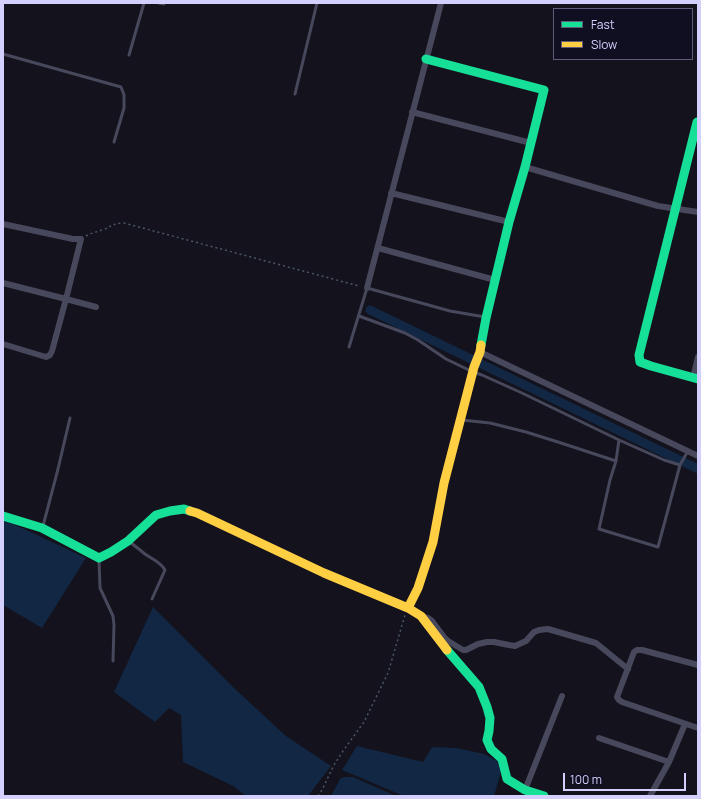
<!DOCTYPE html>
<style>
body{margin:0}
#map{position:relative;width:701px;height:799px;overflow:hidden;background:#14121d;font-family:Manrope,sans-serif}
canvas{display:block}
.frame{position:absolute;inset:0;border:4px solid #d3d0fd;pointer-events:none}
.legend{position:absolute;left:553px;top:8px;width:140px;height:52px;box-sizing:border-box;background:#100e21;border:1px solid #5e5c79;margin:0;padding:5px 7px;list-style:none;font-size:12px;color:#d3d0fd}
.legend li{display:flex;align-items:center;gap:8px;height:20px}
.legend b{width:20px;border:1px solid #5e5c79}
.scale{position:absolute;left:563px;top:773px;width:123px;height:18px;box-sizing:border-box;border:2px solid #d3d0fd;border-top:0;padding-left:5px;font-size:12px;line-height:14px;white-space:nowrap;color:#d3d0fd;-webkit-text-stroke:3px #100e21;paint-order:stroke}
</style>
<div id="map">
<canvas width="701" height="799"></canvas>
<div class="frame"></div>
<ul class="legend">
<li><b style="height:5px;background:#16e098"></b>Fast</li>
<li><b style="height:5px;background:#ffcf43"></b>Slow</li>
</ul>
<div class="scale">100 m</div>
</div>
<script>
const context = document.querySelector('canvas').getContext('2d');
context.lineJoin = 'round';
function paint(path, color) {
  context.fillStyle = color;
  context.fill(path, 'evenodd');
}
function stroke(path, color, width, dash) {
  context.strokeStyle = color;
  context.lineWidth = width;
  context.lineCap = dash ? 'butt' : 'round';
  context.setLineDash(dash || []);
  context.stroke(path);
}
paint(new Path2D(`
 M3,519L86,558L42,628L3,605Z
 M153,607L234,688L286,736L331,766L308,796H246L233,786L183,762L181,715L169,708L155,722L114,692Z
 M357,746L423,762L432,747L457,748L484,754L503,764L494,796H404L342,770Z
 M344,777H353L396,796H331L340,779Z`), '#112743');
stroke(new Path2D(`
 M370,310L698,469`), '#112743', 9);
stroke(new Path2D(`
 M86,236C91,233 97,232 102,230C111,227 113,223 124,223L359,286
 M318,796L322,790L334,765L343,751L364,722L388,673L405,615`), '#4a5864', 1.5, [2, 3]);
stroke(new Path2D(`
 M159,3L164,4
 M3,54L121,87L124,95V108L114,142
 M129,55L144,3
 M295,94L317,3
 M359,316L405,333L418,340L446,359L473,372L482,375L522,393L619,440L664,460L680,465L688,451
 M349,347L367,288L450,311L485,317
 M462,420L490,423L526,432L558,442L616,461
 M619,440L616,461L610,480L599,529L658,547L680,465
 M43,526C53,490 62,454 70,418
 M130,542C135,546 140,550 145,554C152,559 161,562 165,570L152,599
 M99,560L100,588L113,616L114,625L113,661`), '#48485d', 3);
stroke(new Path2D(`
 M412,112L531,143
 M525,167L658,206L698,212
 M391,193L509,222
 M3,224L73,239H81L66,299L3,283
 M378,248L495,280
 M367,288L441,3
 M3,344L46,357L50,355L52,351L66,299L96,307
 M480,352L698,456
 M693,378L698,357
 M422,616L428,618L432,621L444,637L448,641L463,650H466L478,644L487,642H494L509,645L515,646L526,641L534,632L539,630L548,629L596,643L628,669
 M698,665L642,650H637L634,652L617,697L619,700L622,702L698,728
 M599,738L669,762
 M525,790L562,696
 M650,796L669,762L685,724`), '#48485d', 6);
stroke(new Path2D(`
 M426,59L544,90L525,167L509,222L486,318L481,345
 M697,122L639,355L640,362L651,366L698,379
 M3,516L42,528L99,558L111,552L128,541L156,515L170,511L184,509L190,511
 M447,650L479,687L487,707L490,718L489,731L487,740L491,749L502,759L507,779L525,790L544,796`), '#16e098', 9);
stroke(new Path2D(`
 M190,511L197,513L324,573L408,608
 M447,650L421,616L408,608L418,588L433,542L444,483L474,367L480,352L481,345`), '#ffcf43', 9);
</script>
